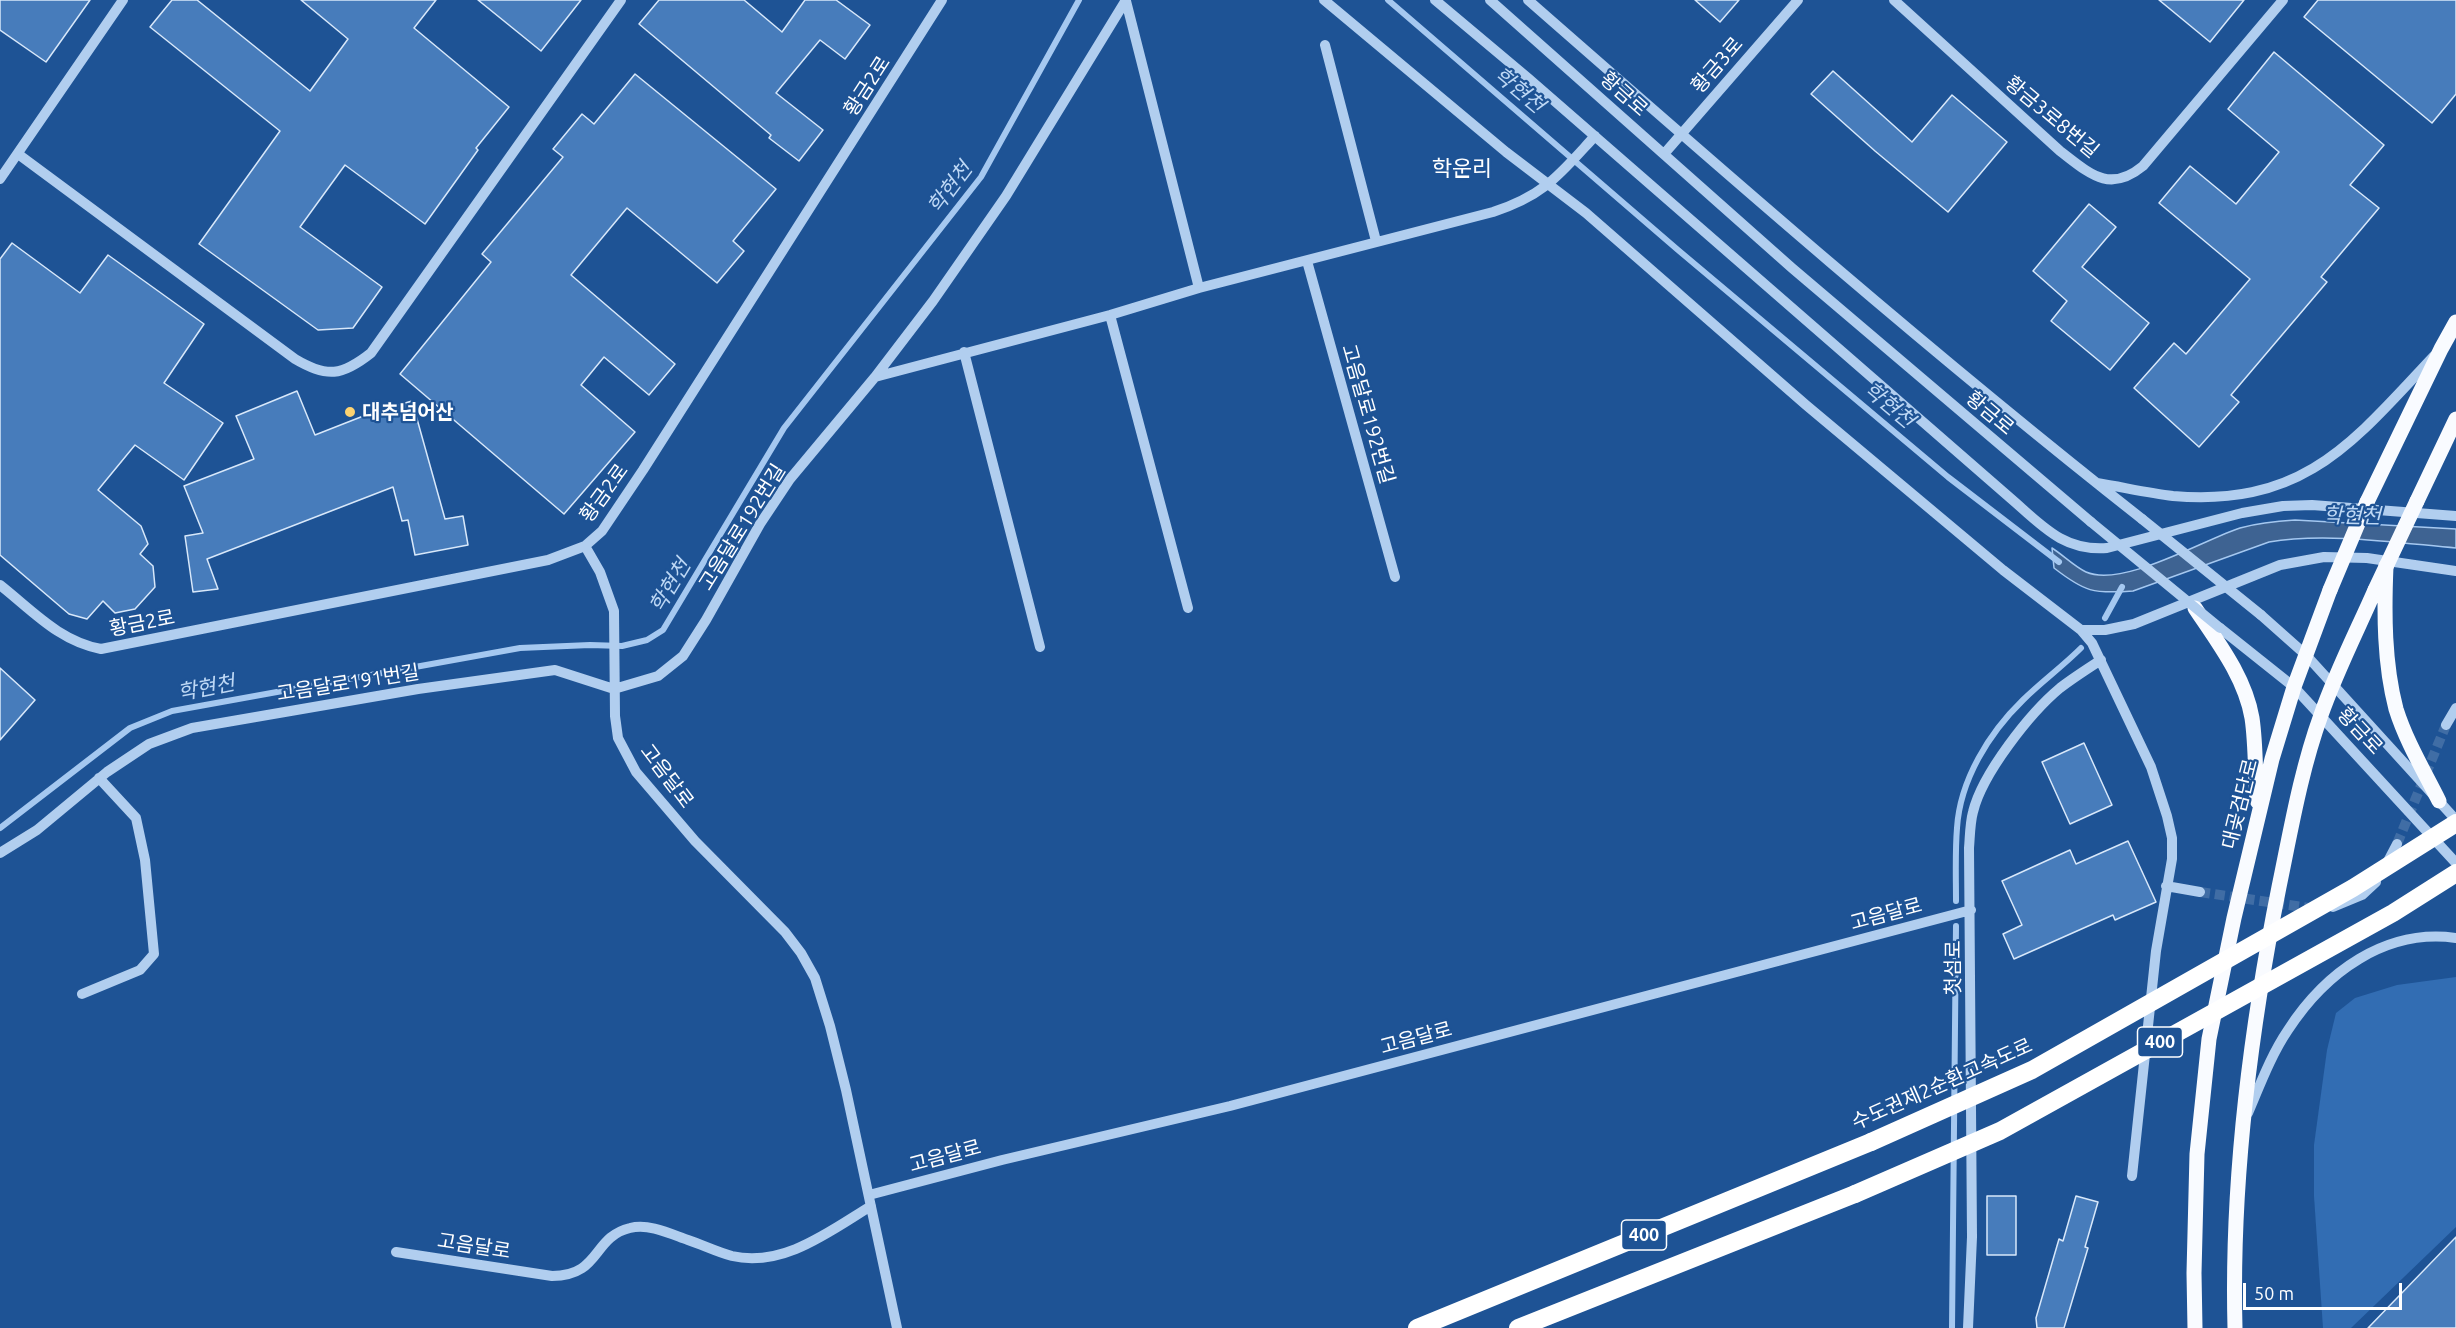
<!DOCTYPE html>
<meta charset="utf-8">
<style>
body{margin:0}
#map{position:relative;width:2456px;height:1328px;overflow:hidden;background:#1e5395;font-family:Ubuntu,sans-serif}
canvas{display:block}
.scale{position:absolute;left:2243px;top:1283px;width:159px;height:27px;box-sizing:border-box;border:3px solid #fff;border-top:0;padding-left:8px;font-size:18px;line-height:21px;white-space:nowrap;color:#fff;-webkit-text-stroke:4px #1e5395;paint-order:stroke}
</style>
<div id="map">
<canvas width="2456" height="1328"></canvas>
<div class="scale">50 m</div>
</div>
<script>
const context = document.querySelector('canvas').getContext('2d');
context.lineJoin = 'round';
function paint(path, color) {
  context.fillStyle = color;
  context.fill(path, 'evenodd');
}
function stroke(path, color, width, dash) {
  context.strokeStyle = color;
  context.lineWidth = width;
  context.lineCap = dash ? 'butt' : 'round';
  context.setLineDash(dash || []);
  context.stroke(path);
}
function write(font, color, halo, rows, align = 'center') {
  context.font = font + ' Ubuntu,"Noto Sans KR",sans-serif';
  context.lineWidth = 4.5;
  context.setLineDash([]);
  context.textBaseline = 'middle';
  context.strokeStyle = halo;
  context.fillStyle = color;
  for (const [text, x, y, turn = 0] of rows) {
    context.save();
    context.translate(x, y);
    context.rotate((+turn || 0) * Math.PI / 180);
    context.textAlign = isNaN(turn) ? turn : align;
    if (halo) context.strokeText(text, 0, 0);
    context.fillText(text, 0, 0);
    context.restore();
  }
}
paint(new Path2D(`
 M2456,977V1227L2351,1328H2323L2314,1196V1145L2327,1050L2336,1013L2355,998L2397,985Z`), '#326db3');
const water = new Path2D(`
 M2295,520L2456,529V548C2399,543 2325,532 2269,542L2133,591C2093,594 2085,592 2054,568L2052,548C2063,555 2075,567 2086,572C2123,588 2203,540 2240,528C2258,523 2277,521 2295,520Z`);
paint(water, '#3e6392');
stroke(water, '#a5c8f0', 1.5);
stroke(new Path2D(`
 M1388,0L1678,250L1948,477L2059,562
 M2105,618L2122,587
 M0,828L130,728L172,711L520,648L590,645L622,646L647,640L663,630L784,428L981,177L1079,0
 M1956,901C1956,877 1955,852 1957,828C1960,780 1989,733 2023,700C2041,682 2062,667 2081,648
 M1952,1328L1956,926`), '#a5c8f0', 6);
const building = new Path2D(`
 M0,0H90L46,62L0,30Z
 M172,0H197L310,91L348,39L301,0H436L414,28L509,107L476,148L478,150L425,224L345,165L300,227L382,287L353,328L318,330L199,244L280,131L150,27Z
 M478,0H581L541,51Z
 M659,0H744L782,32L805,0H836L870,25L845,59L820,40L776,93L823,130L799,161L769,138L771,135L639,24Z
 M1695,0H1739L1720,22Z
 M2159,0H2244L2210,42Z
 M2318,0H2456V94L2432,123L2304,17Z
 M2274,52L2384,145L2350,185L2379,208L2321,277L2327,282L2231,395L2239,402L2199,447L2134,388L2174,343L2186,354L2250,279L2159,203L2190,166L2236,204L2279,152L2228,109Z
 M1833,71L1912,142L1952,95L2007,142L1948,212L1875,151L1811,94Z
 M635,74L776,189L733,241L744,251L717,283L627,208L571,275L675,364L649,395L604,357L581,385L635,432L564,514L400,374L491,262L482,254L563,157L553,149L582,114L594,124Z
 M2089,204L2116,227L2082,267L2149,323L2110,370L2051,321L2067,301L2033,271Z
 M12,243L80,293L108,255L204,324L164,383L223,423L184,480L135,445L98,490L141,526L148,544L140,554L153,566L155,587L135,609L115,613L103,601L87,619L69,614L0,555V259Z
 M297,391L315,435L371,413L412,401L445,519L463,516L468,545L415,555L408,520L402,521L393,487L207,559L218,589L193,592L185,536L203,533L184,486L254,459L236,416Z
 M0,668L35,700L0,740Z
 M2084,743L2112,805L2070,824L2042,762Z
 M2128,841L2156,902L2115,920L2113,915L2014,959L2003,934L2022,925L2002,881L2070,850L2076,864Z
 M1987,1196H2016V1255H1987Z
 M2076,1196L2098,1202L2085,1247L2088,1248L2064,1328H2037L2036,1318L2059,1239L2063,1241Z
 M2456,1237V1328H2368Z`);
paint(building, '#477cbb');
stroke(building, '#d8e8fa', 1.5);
stroke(new Path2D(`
 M2397,844L2446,725
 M2200,892L2316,909`), '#406da5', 10, [10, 5]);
stroke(new Path2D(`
 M1324,0L1506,152L1586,213L1806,405L2003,570L2081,630L2092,643L2151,767L2167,816L2172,838V859L2156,951L2132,1176
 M1435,0L1528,78L2016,503C2045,529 2066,551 2107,548L2242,513L2283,506L2312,505L2456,516
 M1490,0L1792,268L2091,522
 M1528,0C1730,177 1931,353 2142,519
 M1894,0L2060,151C2089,173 2109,194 2143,166L2283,0
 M1126,1L1199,288
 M1325,45L1376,241
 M18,154L295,359C327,378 342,376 371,353L621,0
 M1664,154L1798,0
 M0,179L123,0
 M1307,261L1395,577
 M1110,315L1188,608
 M964,352L1040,647
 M875,377L933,301L1006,196L1126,0
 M2097,483C2122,487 2148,493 2173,496C2305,507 2353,442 2434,356
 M585,546L600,572L614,611L615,716L618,738L636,772L695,841L785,932L801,953L815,978L830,1026L846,1090L897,1328
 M0,585C33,611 59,641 101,649L548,560L585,546L602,531L643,470L942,0
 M2261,615L2306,655L2456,820
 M2220,628L2294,687L2456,863
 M2081,630H2105L2134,624L2280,565L2324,557L2367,558L2456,571
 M2446,725L2456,708
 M0,853L37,830L107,772L149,744L192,728L418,689L555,670L614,689L658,676L683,656L706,620L760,524L790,479L875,377L1110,315L1199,288L1493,212C1545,195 1559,175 1595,136
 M2387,863L2397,844
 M2166,886L2200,892
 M2333,907L2362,895L2376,882
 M82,994L140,970L154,954L145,860L136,818L99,778
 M2248,1113C2260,1085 2271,1055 2288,1030C2325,973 2385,928 2456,938
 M869,1195L1002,1160L1230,1106L1971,910
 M396,1252L552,1276C601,1276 592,1237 630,1228C649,1223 671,1234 688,1240C703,1245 717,1252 732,1256C783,1268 830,1231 871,1206
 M1968,1328L1972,1237L1969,848C1970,836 1970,823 1973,812C1982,774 2030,713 2060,688C2073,678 2087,669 2101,660`), '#b1ceef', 10);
stroke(new Path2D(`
 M2417,501L2456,419
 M2367,502L2441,349L2456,322
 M2386,566C2384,613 2384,663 2396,709C2406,741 2424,771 2439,801
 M2195,608C2217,641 2245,677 2252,718C2256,745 2255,773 2257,801
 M2195,1328L2194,1273L2197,1154L2209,1039L2234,918L2272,759L2294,687L2330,590
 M2235,1328C2231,1180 2250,1032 2279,887C2291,829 2301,770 2321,715C2336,672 2357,631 2375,590`), '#f9fbff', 15);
stroke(new Path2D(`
 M1417,1328L1871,1142
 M1518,1328L1855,1194`), '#fff', 18);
stroke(new Path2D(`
 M2142,519L2261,615
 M2091,522L2220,628`), '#b1ceef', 10);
stroke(new Path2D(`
 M2330,590L2367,502
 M2375,590L2417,501`), '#f9fbff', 15);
stroke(new Path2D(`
 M1871,1142L2032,1070L2353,888L2456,823
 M1855,1194L2000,1131L2393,913L2456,873`), '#fff', 18);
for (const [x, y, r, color] of [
 [350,412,6,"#fdd371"]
]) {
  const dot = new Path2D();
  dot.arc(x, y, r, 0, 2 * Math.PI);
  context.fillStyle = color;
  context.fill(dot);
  stroke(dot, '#1e5395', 2);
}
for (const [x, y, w] of [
 [2160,1042,45],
 [1644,1235,45]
]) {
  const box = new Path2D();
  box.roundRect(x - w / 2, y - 15, w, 30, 4.5);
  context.fillStyle = '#1e5395';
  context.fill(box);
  stroke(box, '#fff', 1.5);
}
write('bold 18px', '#fff', null, [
 ["400",2160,1042],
 ["400",1644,1235]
]);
write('20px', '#fff', '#1e5395', [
 ["황금3로",1717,65,-49],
 ["황금2로",867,86,-57],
 ["황금로",1624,94,42],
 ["황금3로8번길",2052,117,40],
 ["황금로",1990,413,40],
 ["고음달로192번길",1368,414,74],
 ["황금2로",604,493,-54],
 ["고음달로192번길",742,527,-58],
 ["황금2로",142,623,-11],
 ["고음달로191번길",348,683,-9],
 ["황금로",2360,731,47],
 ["고음달로",667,776,53],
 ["대곶검단로",2240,804,-76],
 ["고음달로",1886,914,-15],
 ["첫섬로",1953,968,-90],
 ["고음달로",1416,1038,-15],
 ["수도권제2순환고속도로",1942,1084,-24],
 ["고음달로",945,1156,-15],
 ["고음달로",474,1246,9]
]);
write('bold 20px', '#fff', '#1e5395', [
 ["대추넘어산",362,412]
], 'left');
write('italic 21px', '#bed8f5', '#1e5395', [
 ["학현천",1519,90,40],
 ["학현천",950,188,-53],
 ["학현천",1889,405,40],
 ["학현천",2352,516,1],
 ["학현천",670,586,-59],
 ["학현천",206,688,-11]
]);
write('22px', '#fff', '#1e5395', [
 ["학운리",1462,169]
]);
</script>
